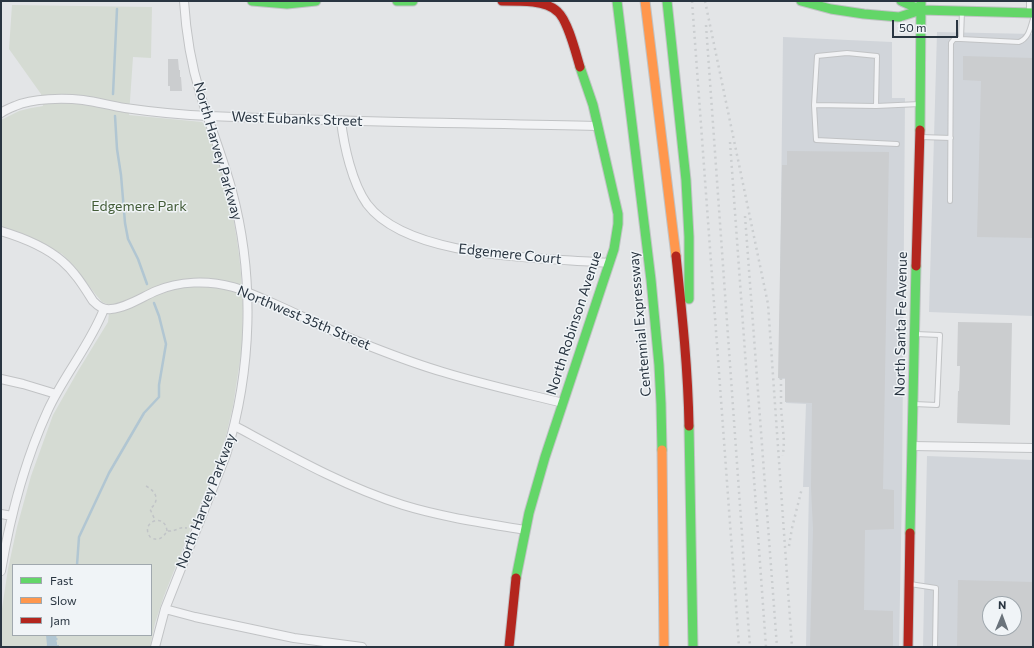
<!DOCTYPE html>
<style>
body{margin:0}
#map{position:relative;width:1034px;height:648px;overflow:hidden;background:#e3e5e7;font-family:Commissioner,sans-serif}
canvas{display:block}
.frame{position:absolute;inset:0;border:2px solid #293541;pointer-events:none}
.legend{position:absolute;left:12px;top:564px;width:140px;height:72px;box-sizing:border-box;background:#f0f4f7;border:1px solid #a0a8ae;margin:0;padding:5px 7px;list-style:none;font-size:12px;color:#293541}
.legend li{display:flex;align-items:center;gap:8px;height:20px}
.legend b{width:20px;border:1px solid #a0a8ae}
.north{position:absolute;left:982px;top:596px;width:40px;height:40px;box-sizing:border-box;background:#f0f4f7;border:1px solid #a0a8ae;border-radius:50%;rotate:1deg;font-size:11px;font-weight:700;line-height:16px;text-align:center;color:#293541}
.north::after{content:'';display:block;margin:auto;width:14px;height:18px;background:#6a737b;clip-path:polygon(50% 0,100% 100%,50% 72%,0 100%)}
.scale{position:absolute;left:892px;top:20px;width:66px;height:18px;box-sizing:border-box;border:2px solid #293541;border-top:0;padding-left:5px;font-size:12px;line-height:14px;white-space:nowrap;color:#293541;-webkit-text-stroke:3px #f0f4f7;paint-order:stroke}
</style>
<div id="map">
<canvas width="1034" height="648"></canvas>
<div class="frame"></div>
<ul class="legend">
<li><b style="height:5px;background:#63d668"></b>Fast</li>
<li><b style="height:5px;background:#ff974d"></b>Slow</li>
<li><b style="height:5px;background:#b3261e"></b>Jam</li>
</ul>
<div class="north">N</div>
<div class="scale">50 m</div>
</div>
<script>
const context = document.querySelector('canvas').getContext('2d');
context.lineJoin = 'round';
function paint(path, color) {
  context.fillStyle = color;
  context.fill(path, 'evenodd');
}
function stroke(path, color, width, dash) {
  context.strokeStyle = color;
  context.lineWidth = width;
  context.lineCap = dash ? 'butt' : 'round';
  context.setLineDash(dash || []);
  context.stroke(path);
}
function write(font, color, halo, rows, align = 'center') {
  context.font = font + ' Commissioner,sans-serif';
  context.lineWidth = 3;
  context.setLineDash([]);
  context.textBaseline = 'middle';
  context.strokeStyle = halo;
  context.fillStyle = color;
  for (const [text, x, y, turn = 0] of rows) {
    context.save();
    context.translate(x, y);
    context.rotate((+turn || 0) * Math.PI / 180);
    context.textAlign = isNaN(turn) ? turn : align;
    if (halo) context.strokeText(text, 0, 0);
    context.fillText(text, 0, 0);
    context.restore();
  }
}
paint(new Path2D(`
 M937,32L1033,34V316L929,312Z
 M783,37L892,42V98H905L902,490L899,647H806L809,487H803L806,404L786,403L787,379H779Z
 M927,456L1033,460V647H923ZM990,604H1014V628H990Z`), '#d1d5da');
paint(new Path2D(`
 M12,5L152,7L151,58L133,57L129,115L202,122L205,125C214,150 224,175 230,201C235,226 239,250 241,274V279L243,305L242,347L233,406L226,436L218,459L164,596L155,623L150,647H1V615L8,569L17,527L31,476L53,415L78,371L108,322L110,305L102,302L96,295L74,266L62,254L32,238L16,232L1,228V120L19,111L31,108L43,106L41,94L9,49ZM13,565H151V635H13Z`), '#d5dbd3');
paint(new Path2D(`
 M46,635H52L53,636H55L58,639L56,641L57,642V645H59V647H46L47,645Z`), '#b1c6d2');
stroke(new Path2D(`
 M113,94L117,9
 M115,116L117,149L121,175L125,223L128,239L138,259L147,284
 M77,565L79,537L109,473L144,413L159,397V385L166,344L159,316L154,303
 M55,636L56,635`), '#b1c6d2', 2.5);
paint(new Path2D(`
 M963,56L1033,58V238L977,237L981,81L963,80Z
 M168,59H178L179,70H180V77H181L182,91H170V86H168Z
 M787,151L889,152L883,489L894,490V529L865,530L864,610L893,611V647H810L813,529L811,488L812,403L785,402V378H778L782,165H787Z
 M958,322L1012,323L1010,425L957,423L958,391H959L960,366H957Z
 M958,580L1033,582V647H957ZM990,604H1014V628H990Z`), '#cbcdcf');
const lane = new Path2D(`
 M1029,13V1
 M961,39L962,11
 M814,105L816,140L897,144
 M876,106L877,56L847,53L817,56L814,105L876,106L920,104
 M921,137L951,138
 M950,201L951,43L954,39H961L1019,42C1029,38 1030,28 1033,19
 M914,404L937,405L940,335L915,334
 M910,584L936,588L935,647`);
const street = new Path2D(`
 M1,113C5,110 10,108 15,106C33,98 64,98 83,100C98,102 111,106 125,108C153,112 182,115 210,116C339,122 468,123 597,126
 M341,121C344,146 352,183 367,204C409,260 545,257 609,263
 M1,231C21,237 46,247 62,261C75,272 84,287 93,301C98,306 103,310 111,309C126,308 142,297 156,291C179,281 208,280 233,287C255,294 276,305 297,314C321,326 346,337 372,347C395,356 419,365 443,372C482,384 523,393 563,403
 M1,379L23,384L56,394
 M235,426C289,455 343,486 403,505C442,517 484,523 525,530
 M912,446L1033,448
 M1,514L12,516
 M1,571C10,517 25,460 48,410C64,375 90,345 104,309
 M165,609L195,617L294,638L362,647
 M155,647L165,609L226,455C252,370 255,277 232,191C223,158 210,126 200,93C191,64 186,32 184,1`);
const fast = new Path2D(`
 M252,1L287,4L316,1
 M397,1H413
 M617,1L651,280L659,365L661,404L662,450
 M667,1L686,180L689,237V299
 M801,1L831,9L864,14L899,17L921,10L1033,13
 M901,1L921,10
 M920,130L921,1
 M689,426L693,647
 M910,533L916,266
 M516,578L529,513L545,457L614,249L618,224V214L593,105L580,67`);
const slow = new Path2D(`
 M645,1L676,256
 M662,450L664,647`);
const jam = new Path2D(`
 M502,1C512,1 523,1 533,2C542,3 552,6 558,12C568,21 576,54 580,67
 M676,256C682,313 688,369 689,426
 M916,266L920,130
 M509,647L516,578
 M908,647L910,533`);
stroke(lane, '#c1c3c5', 6);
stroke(street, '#c1c3c5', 10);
stroke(fast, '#c1c3c5', 11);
stroke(slow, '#c1c3c5', 11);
stroke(jam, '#c1c3c5', 11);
stroke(new Path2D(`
 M146,486C157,492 160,501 150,509L155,520
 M167,531C165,511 138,523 151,538C159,541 163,538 167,531C177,532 178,526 187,528`), '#c1c4c7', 1.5, [3, 3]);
stroke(lane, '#f2f3f5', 4);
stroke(street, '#f2f3f5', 8);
stroke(fast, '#63d668', 9);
stroke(slow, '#ff974d', 9);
stroke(jam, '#b3261e', 9);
stroke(new Path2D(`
 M692,1L739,647
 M705,1L768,304L792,647
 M706,25L750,647
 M730,142L766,647
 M745,216L777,647
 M781,378V408L784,441L783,456
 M789,546L792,528L802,488`), '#cbced0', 2.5, [2, 4]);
write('14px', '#293541', '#f0f4f7', [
 ["West Eubanks Street",297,119,2],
 ["North Harvey Parkway",218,151,74],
 ["Edgemere Court",510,254,6],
 ["Northwest 35th Street",304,318,23],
 ["North Robinson Avenue",574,323,-72],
 ["Centennial Expressway",640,324,-95],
 ["North Santa Fe Avenue",901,324,-89],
 ["North Harvey Parkway",206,501,-69]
]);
write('14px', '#435c37', '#f0f4f7', [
 ["Edgemere Park",139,206]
]);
</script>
